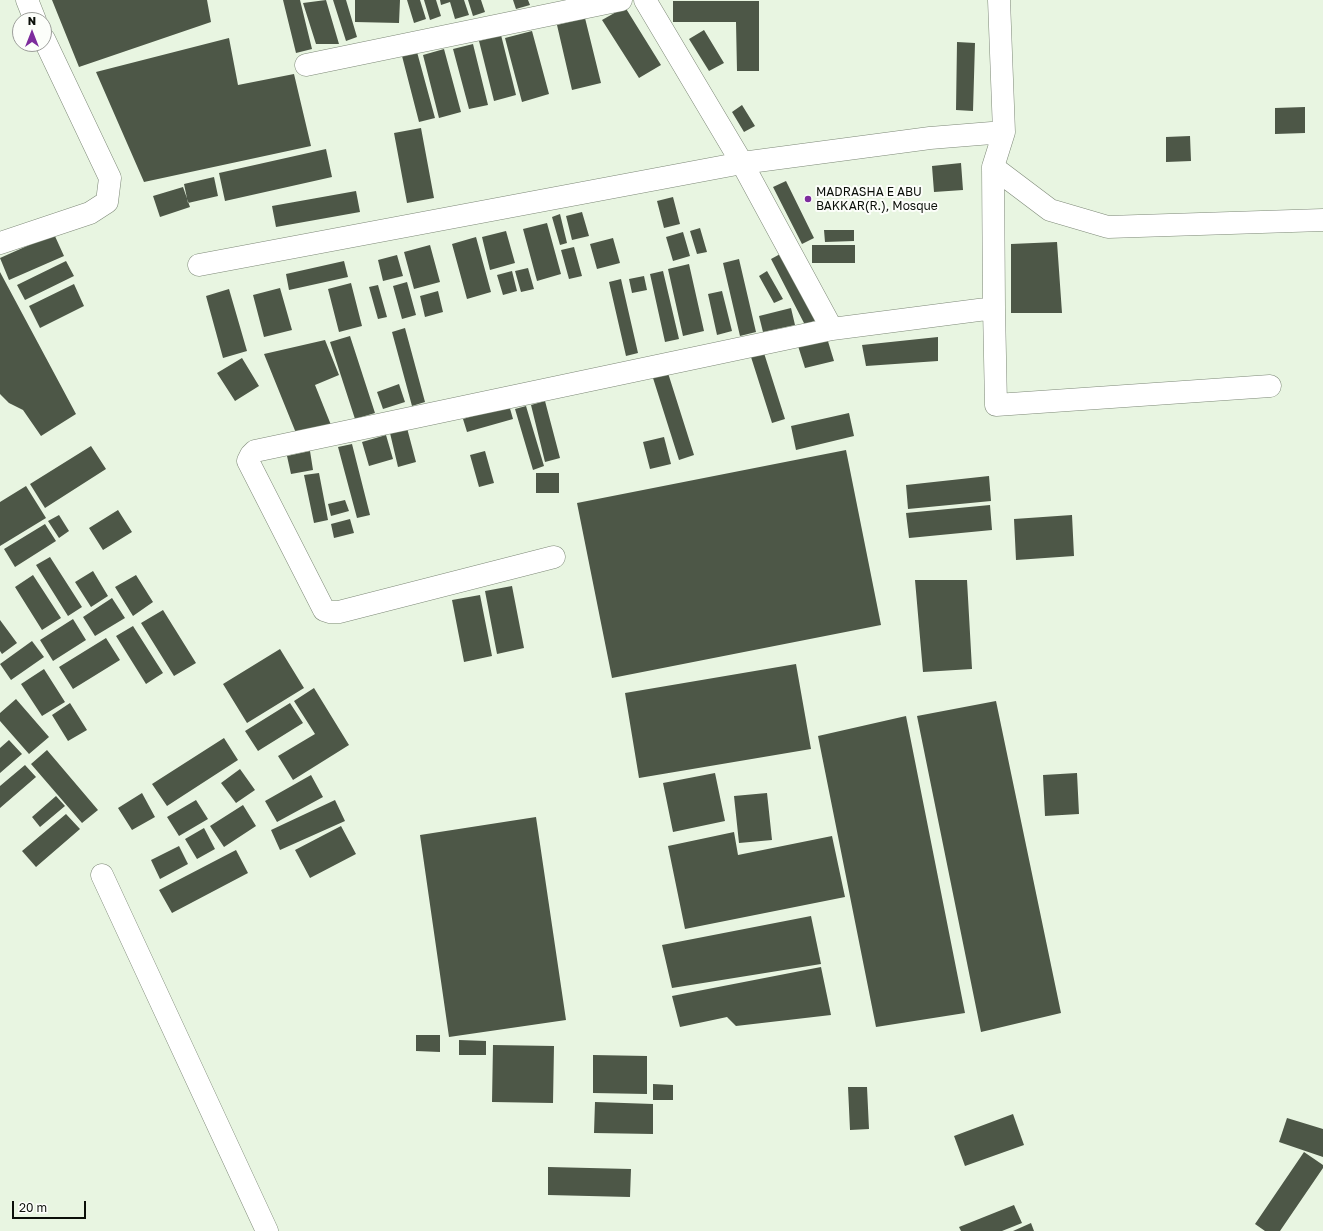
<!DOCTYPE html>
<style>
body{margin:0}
#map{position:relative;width:1323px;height:1231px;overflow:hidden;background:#e8f5e1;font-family:"Golos Text",sans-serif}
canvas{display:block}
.north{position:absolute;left:12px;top:12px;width:40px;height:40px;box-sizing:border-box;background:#fcfefa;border:1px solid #9c9e9a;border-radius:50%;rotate:0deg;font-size:11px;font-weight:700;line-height:16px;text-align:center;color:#0b0f09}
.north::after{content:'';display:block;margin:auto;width:14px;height:18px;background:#7d2c9d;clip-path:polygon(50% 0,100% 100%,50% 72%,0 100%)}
.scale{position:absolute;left:12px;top:1201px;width:74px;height:18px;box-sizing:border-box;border:2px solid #0b0f09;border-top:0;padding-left:5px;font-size:12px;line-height:14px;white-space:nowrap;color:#0b0f09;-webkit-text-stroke:3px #fcfefa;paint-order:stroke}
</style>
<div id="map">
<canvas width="1323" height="1231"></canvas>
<div class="north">N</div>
<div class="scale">20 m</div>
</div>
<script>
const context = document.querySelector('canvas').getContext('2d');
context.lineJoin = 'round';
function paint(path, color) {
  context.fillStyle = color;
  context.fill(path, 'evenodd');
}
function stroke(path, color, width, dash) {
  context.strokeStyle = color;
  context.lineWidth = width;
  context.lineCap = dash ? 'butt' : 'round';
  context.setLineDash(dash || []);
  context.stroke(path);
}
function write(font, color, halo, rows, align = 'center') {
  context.font = font + ' "Golos Text",sans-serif';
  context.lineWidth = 4;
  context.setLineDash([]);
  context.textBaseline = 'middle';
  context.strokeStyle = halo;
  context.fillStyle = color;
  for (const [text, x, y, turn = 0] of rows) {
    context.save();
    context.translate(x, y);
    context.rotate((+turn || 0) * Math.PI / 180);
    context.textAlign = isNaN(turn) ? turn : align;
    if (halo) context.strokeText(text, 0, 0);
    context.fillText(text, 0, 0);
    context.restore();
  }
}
paint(new Path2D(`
 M52,0H207L211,22L79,67Z
 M283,0H300L312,49L296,53Z
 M326,0L339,44H316L303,3Z
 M333,0H346L357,37L346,41Z
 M355,0H400L399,23L355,22Z
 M407,0H420L426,19L414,23Z
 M424,0H436L441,16L430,20Z
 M440,0H464L469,15L455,19L450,2L441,5Z
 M468,0H481L485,12L473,16Z
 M513,0H528L530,5L516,9Z
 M673,1H759V71H737L736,22H673Z
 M625,7L661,65L639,78L602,20Z
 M585,18L601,83L572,90L557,25Z
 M704,30L724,63L709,71L689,39Z
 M532,31L549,94L522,102L505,38Z
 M501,35L516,95L494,101L479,41Z
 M229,38L238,85L294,74L311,146L144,182L96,72Z
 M957,42L975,43L973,111L956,110Z
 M473,44L488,105L469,109L453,49Z
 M444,49L461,112L439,118L423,55Z
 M417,52L435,118L419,122L402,56Z
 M742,105L755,126L744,132L732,112Z
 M1305,107V133L1275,134V108Z
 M421,128L434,198L407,203L394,133Z
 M1190,136L1191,161L1166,162V137Z
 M326,149L332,177L225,201L219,173Z
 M961,163L963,190L934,192L932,166Z
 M214,177L218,196L188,203L184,184Z
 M786,181L814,238L802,244L773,187Z
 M183,187L190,207L160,217L153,196Z
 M356,191L360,212L276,227L272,206Z
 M673,197L680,224L664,228L657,201Z
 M582,212L589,236L572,240L566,216Z
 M560,214L567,243L560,245L552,217Z
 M547,223L561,274L537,281L523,229Z
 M700,228L707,252L697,254L690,231Z
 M824,230H854V241L825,242Z
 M506,231L515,263L490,270L482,237Z
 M683,232L690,256L673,261L666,237Z
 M54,234L64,256L9,280L0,258Z
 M476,237L491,292L467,299L452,244Z
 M613,238L620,263L597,269L590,244Z
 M1057,242L1062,313H1011V244Z
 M430,245L440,282L414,289L404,252Z
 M812,245H855V263H812Z
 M574,247L582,276L569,279L561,250Z
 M782,253L816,320L805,325L771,259Z
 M397,255L403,276L383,281L378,260Z
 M739,259L756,332L740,336L723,263Z
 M66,261L74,276L25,300L17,285Z
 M344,261L348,277L289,290L286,274Z
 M689,264L704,331L683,336L668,269Z
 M528,268L534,289L521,292L515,271Z
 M512,271L517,291L503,295L497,275Z
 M663,271L679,339L665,342L650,274Z
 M767,271L783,299L774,303L759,276Z
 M0,272L76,414L41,436L23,410L9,403L0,394Z
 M644,276L647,290L632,293L629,279Z
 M621,279L638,353L626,356L609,282Z
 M407,282L416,315L402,319L393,286Z
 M351,283L362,326L339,332L328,289Z
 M74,284L84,306L40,328L29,306Z
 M378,285L387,317L378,319L369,287Z
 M280,288L292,330L264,337L253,295Z
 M229,289L247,351L223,358L206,296Z
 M438,291L443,312L425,317L420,296Z
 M722,291L732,331L717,335L708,294Z
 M791,308L795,325L763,332L759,316Z
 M405,328L425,402L412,406L392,332Z
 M350,336L375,413L355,419L330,342Z
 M938,337V361L866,366L862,345Z
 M827,338L834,361L805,368L798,346Z
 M325,340L339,375L315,385L331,425L298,438L264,354Z
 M764,353L785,419L772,423L751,357Z
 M242,358L259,386L235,401L217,373Z
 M668,373L694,455L679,460L653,378Z
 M399,384L405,402L383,409L377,392Z
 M545,401L560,458L545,462L531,405Z
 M509,405L513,419L467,432L463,419Z
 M526,406L544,466L533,470L515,409Z
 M849,413L854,436L796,450L791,426Z
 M407,428L416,462L398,467L390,433Z
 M386,435L393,459L369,466L362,442Z
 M664,437L671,464L650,469L643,442Z
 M352,444L370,515L357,518L338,447Z
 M91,446L106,469L45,508L30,484Z
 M846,450L881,625L612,678L577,503Z
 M310,451L313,470L291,474L287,456Z
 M485,451L494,483L479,487L470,455Z
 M319,473L328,520L314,523L304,475Z
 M536,473H559V493H536Z
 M989,476L991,501L908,509L906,485Z
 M26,486L46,518L0,546V502Z
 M345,500L349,511L331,516L328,504Z
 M990,505L992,530L909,538L906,513Z
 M118,510L132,532L103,550L89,528Z
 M59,515L69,531L59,538L48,521Z
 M1072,515L1074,556L1016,560L1014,519Z
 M350,519L354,533L334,538L331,524Z
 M45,524L56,541L15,567L4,549Z
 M50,557L82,607L68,616L36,565Z
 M93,571L108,596L91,607L75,582Z
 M33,575L61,618L42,630L15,587Z
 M136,575L153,602L133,616L115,587Z
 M915,580H967L972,669L923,672Z
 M512,586L524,648L497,654L485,591Z
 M480,595L492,656L464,662L452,600Z
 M112,598L125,618L95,636L83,617Z
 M163,610L196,663L174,676L141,623Z
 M73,619L86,640L53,661L40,640Z
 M0,620L17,643L2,654L0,651Z
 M133,626L163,673L146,684L116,636Z
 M106,638L120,660L73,689L59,667Z
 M32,641L44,657L11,680L0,664Z
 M280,649L304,688L247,723L223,684Z
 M796,664L811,749L639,778L625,693Z
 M44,669L65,702L42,716L21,684Z
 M314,688L349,745L293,780L278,756L315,734L294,701Z
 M16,699L49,737L29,754L0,721V713Z
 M996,701L1061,1013L981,1032L917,716Z
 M70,703L87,730L68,741L52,715Z
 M290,703L303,723L258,751L245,731Z
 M906,716L965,1013L876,1027L818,736Z
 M224,738L238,760L167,806L152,784Z
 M9,740L22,754L0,773V748Z
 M47,750L98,810L82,823L31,764Z
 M25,765L36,777L0,808V786Z
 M240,769L255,790L236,803L221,783Z
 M715,773L725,821L673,832L663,783Z
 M1077,773L1079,814L1045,816L1043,775Z
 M311,775L323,797L277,822L265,801Z
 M142,793L155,817L132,830L118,808Z
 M767,793L772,840L739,843L734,796Z
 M56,796L65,806L40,827L32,817Z
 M196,800L208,819L179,836L167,817Z
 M335,800L345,821L280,850L271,830Z
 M243,805L256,826L224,847L210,826Z
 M66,814L80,829L36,867L22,851Z
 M536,817L566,1020L449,1037L420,835Z
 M341,826L356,854L310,878L295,850Z
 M204,828L215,849L197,859L185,839Z
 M734,832L738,855L832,836L845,897L685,929L668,846Z
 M179,846L188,864L160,879L151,860Z
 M236,850L248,873L172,913L159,890Z
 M811,916L821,964L672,988L662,945Z
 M821,967L831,1015L736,1026L727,1017L680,1027L672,996Z
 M416,1035H440V1052L416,1051Z
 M459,1040L486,1041V1055H459Z
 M493,1045L554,1046L553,1103L492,1102Z
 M593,1055L647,1056V1094L593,1093Z
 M653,1084L673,1085V1100H653Z
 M848,1087H867L869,1129L850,1130Z
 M595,1102L653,1104V1134L594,1133Z
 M1013,1114L1024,1145L965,1166L954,1136Z
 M1287,1118L1323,1129V1157L1279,1142Z
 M1304,1152L1323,1165V1168L1280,1231H1265L1255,1224Z
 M548,1167L631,1169L630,1197L548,1195Z
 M1014,1205L1022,1223L1002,1231H961L959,1227Z
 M1031,1223L1034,1231H1013Z`), '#4d5747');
const minor = new Path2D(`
 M27,0L35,20
 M645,0L742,163L832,329L994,308
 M999,0L1004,132L993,167L994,308L996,405L1270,386
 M306,65L621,0
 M993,167L1050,210L1108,227L1323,220
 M0,243L90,213L107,202L110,178L44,39
 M199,265L742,163L930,138L1004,132
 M554,557L339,612H330L324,610L248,461L251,455L255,451L832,329
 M102,875L267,1231`);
stroke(minor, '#7d8877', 23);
stroke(minor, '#fff', 22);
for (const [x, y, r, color] of [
 [808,199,4,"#7d2c9d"]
]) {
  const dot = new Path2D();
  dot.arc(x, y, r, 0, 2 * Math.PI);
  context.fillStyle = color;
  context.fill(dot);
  stroke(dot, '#fcfefa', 1.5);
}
write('12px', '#0b0f09', '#fcfefa', [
 ["MADRASHA E ABU",816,192],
 ["BAKKAR(R.), Mosque",816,206]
], 'left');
</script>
